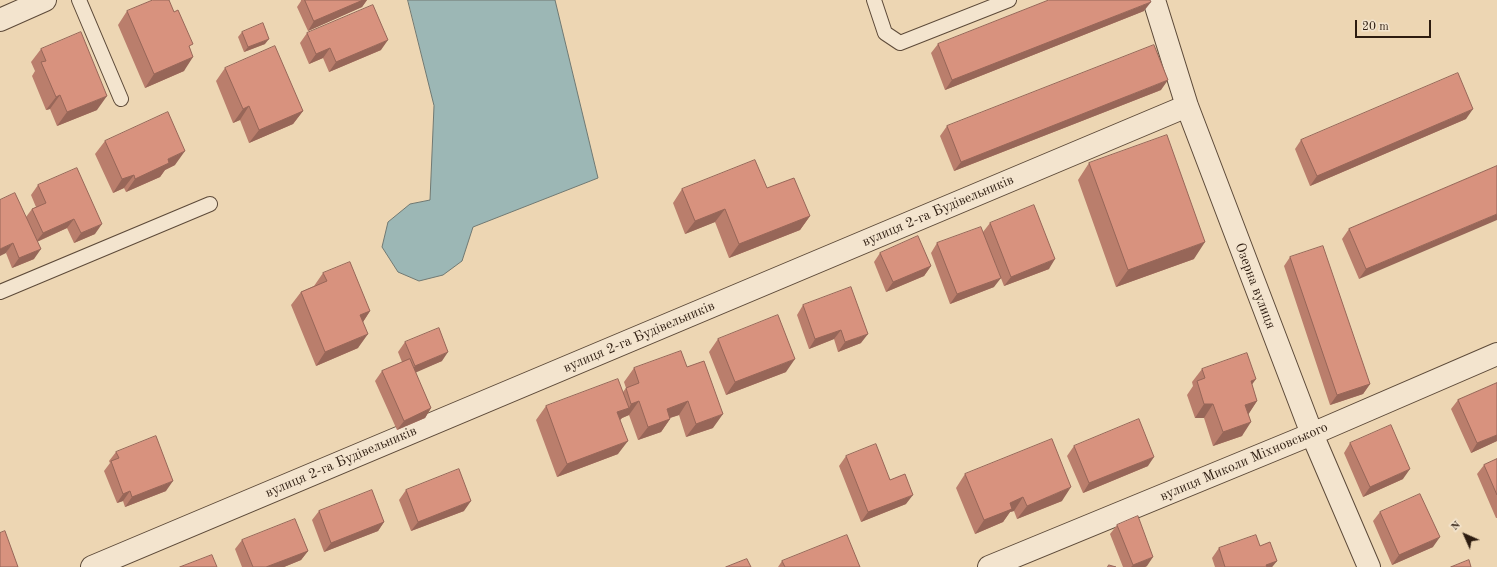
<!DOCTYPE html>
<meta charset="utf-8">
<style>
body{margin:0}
#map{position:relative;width:1497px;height:567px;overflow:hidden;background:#edd6b3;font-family:"Old Standard TT",serif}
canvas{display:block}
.north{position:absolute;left:1445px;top:515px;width:40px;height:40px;-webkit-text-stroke:3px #f3e4ce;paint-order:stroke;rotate:315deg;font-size:11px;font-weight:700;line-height:16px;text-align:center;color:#2d1c10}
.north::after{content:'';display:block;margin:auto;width:14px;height:18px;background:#2d1c10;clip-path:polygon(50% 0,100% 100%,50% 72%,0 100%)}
.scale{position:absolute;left:1355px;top:20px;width:76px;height:18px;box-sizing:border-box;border:2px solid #2d1c10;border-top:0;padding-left:5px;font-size:12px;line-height:14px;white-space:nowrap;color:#2d1c10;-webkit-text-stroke:3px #f3e4ce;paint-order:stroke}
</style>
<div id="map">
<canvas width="1497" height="567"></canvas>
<div class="north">N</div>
<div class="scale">20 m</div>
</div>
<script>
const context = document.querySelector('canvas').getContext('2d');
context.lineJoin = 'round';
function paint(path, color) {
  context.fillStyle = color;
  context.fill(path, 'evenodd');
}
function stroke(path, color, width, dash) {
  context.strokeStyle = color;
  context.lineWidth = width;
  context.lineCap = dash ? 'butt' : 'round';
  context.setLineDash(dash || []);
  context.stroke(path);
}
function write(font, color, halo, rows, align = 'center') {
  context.font = font + ' "Old Standard TT",serif';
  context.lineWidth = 3;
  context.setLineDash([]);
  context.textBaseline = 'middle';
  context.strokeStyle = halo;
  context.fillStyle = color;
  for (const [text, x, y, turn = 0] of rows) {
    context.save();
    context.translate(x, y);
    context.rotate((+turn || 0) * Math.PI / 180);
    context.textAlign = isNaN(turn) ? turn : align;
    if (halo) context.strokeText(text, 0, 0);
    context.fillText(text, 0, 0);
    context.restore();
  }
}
const water = new Path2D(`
 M408,0H555L598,178L473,227L462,261L443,275L419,281L398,272L382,247L388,222L410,204L430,200L434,106Z`);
paint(water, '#9cb7b5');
stroke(water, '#707973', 1);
const service = new Path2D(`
 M79,0L121,99
 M874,0L885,33L900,43L1009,0
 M0,292L210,204`);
const minor = new Path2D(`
 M1154,0L1187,106L1312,434L1369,567
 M0,20L45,0
 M92,567L1187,106
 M989,567L1312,434L1497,354`);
stroke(service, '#5d4a39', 16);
stroke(minor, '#5d4a39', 24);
stroke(service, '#f3e4ce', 14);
stroke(minor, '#f3e4ce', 22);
paint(new Path2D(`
 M301,0H367L362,7L308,31L297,7L301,1Z
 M127,11L190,49L184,71L145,88L118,25Z
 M1144,11L945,90L931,53L938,44Z
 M242,32L265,44L244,52L238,37Z
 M307,33L381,50L329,72L323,58L309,64L300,43Z
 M41,49L97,110L57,126L50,109L46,110L32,76L35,71L31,62Z
 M225,68L303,111L293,124L249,143L240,120L233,123L216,81Z
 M1161,90L954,171L940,136L947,126Z
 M1466,119L1310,186L1295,149L1301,140Z
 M105,141L175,165L165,170L160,177L126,192L124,188L113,193L95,154Z
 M1089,163L1194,259L1116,287L1078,180Z
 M1497,166L1359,279L1342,239L1349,229Z
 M38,185L95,234L74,243L67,228L37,242L34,259L12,268L6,253L26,217L32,209L36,207L31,195Z
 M767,188L810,216L800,230L729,258L715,222L685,234L673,203L682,189Z
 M990,223L1049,269L1004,286L995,263L994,287L950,304L931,253L937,243L983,232Z
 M880,253L931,266L924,276L886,292L874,262Z
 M1290,257L1370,384L1363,394L1330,405L1284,266Z
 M323,273L370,311L363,322L358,348L316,366L291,305L301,292L314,286Z
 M803,305L861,343L838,352L834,339L809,349L797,315Z
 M718,339L786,372L726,395L709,352Z
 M405,342L442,361L415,372L431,408L425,418L397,430L375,381L382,371L402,362L398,352Z
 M687,367L713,428L686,437L679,415L670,418V419L661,432L638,440L629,415L622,418L620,420L618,454L557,477L536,420L546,406L623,392L626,388L624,382L634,368Z
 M1202,369L1252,385L1257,401L1248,414L1242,436L1213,446L1204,418H1195L1187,395L1193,386L1192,382Z
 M1497,383V441L1471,453L1451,409L1458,400Z
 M1350,443L1403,479L1363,497L1344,453Z
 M1074,446L1148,466L1083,493L1067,456Z
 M116,452L166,491L125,507L123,501L117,503L104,471L110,463L109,461Z
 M846,456L890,480L906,504L861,522L839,466Z
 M1497,459V518H1496L1477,474L1484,465Z
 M965,474L1062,501L1017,519L1014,511L1010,512L1003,522L975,534L956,488Z
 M406,490L464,511L411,531L399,500Z
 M319,511L384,522L378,531L324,552L312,520Z
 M1380,512L1433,547L1392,565L1373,521Z
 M1117,525L1147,566L1145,567H1123L1110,534Z
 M242,540L308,551L301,560L284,567H242L235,549Z
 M1260,546L1277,561L1272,567H1215L1212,558L1219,548Z
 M782,561L860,567H778Z`), '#ba7e6c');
paint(new Path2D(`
 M363,0H367L362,7L308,31L314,21Z
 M1151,2L1144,11L945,90L952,80Z
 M269,39L265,44L244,52L248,47Z
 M388,40L381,50L329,72L336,62Z
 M330,48L323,58L309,64L316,54Z
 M193,57L184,71L145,88L154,74Z
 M1168,80L1161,90L954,171L961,162Z
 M60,95L50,109L46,110L56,97Z
 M107,96L97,110L57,126L67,112Z
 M249,106L240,120L233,123L243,109Z
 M1473,109L1466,119L1310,186L1317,176Z
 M303,111L293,124L249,143L259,130Z
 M185,151L175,165L165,170L160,177L126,192L135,179L168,159Z
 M134,175L124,188L113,193L122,179Z
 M725,209L715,222L685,234L695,221Z
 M1497,214V220L1359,279L1366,269Z
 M810,216L800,230L729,258L739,244Z
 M74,219L67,228L36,242L43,233Z
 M102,224L95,234L74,243L81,233Z
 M1205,242L1194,259L1116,287L1128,270Z
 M13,243L6,253L0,256V249Z
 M41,249L34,259L12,268L19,258Z
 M1055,259L1049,269L1004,286L1011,277Z
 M931,266L924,276L886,292L893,282Z
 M1001,278L994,287L950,304L957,294Z
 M370,311L361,325L360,315Z
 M841,330L834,339L809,349L815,339Z
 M368,334L358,348L316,366L325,352Z
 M868,334L861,343L838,352L845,342Z
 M448,352L442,361L408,376L415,366Z
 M795,359L786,372L726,395L735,382Z
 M1256,379L1246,393L1251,381Z
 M1370,384L1363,394L1330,405L1337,395Z
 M639,401L629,415L622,418L619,421L617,412L629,408L631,404Z
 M688,401L679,415L657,422L667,409Z
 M1257,401L1248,415L1245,405Z
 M1204,404H1213L1204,418H1195Z
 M431,408L425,418L397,430L404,421Z
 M723,414L713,428L686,437L696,424Z
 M670,419L661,432L638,440L648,427Z
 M1251,422L1242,436L1213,446L1223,432Z
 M1497,435V441L1471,453L1477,443Z
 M628,441L618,454L557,477L567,464Z
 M1154,457L1148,466L1083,493L1089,483Z
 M1410,469L1403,479L1363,497L1370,487Z
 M173,481L166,491L125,507L132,497Z
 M1071,487L1062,501L1017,519L1027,506Z
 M130,491L123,501L117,503L123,494Z
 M913,495L906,504L861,522L868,512Z
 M1023,497L1014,511L1010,512L1003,522L975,534L984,520L1010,503Z
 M471,501L464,511L411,531L418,522Z
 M384,522L378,531L324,552L331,543Z
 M1440,537L1433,547L1392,565L1399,555Z
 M308,551L301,560L284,567H266Z
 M1153,557L1147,566L1145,567H1131L1133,565Z
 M1277,561L1272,567H1265L1266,565Z`), '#976658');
const building = new Path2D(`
 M153,0H169L174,12L178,10L193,44L189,46L193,57L154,74L127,11Z
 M305,0H363L314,21Z
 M1049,0H1150L1151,2L952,80L938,44Z
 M373,5L388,40L336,62L330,48L316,54L307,33Z
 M263,23L269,39L248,47L242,32Z
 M81,32L107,96L67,112L60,95L56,97L41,62L46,61L41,49Z
 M1154,45L1168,80L961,162L947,126Z
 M275,46L303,111L259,130L249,106L243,109L225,68Z
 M1458,73L1473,109L1317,176L1301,140Z
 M168,112L185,151L168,159L169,163L135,179L134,175L122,179L105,141Z
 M1167,135L1205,242L1128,270L1089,163Z
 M755,160L767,188L794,178L810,216L739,244L725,209L695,221L682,189Z
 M1497,166V214L1366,269L1349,229Z
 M77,168L102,224L81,233L74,219L43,233L32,209L46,203L38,185Z
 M15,193L41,249L19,258L13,243L0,249V200Z
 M1034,205L1055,259L1011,277L990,223Z
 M981,227L1001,278L957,294L937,243Z
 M918,236L931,266L893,282L880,253Z
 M1323,246L1370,384L1337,395L1290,257Z
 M350,262L370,311L360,315L368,334L325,352L301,292L327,281L323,273Z
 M851,287L868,334L845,342L841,330L815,339L803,305Z
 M778,315L795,359L735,382L718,339Z
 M439,328L448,352L415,366L405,342Z
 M681,351L687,367L704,361L723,414L696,424L688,401L667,409L670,419L648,427L639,401L631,404L626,388L639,383L634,368Z
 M1247,353L1256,379L1251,381L1257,401L1245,405L1251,422L1223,432L1213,404H1204L1197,381L1205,378L1202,369Z
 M410,359L431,408L404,421L382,371Z
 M618,379L629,408L617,412L628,441L567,464L546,406Z
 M1497,383V435L1477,443L1458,400Z
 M1139,419L1154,457L1089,483L1074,446Z
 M1391,425L1410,469L1370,487L1350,443Z
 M156,436L173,481L132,497L130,491L123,494L111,461L119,458L116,452Z
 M1052,439L1071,487L1027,506L1023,497L1010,503L1012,509L984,520L965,474Z
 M876,444L890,480L905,474L913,495L868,512L846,456Z
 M1497,459V495L1484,465Z
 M459,469L471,501L418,522L406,490Z
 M372,490L384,522L331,543L319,511Z
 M1420,494L1440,537L1399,555L1380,512Z
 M1138,516L1153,557L1133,565L1117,525Z
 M295,519L308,551L266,567H253L242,540Z
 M5,531L18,567H0V533Z
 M847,535L860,567H785L782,561Z
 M1256,535L1260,546L1270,542L1277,561L1266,565L1267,567H1225L1219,548Z
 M212,555L217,567H180Z
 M747,559L751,567H726Z
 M1469,560L1471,567H1451Z
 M1109,565L1116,567H1108Z`);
paint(building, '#d8927e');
stroke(building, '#976658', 1);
write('14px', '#2d1c10', '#f3e4ce', [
 ["вулиця 2-га Будівельників",938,211,-23],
 ["Озерна вулиця",1255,286,69],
 ["вулиця 2-га Будівельників",639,337,-23],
 ["вулиця 2-га Будівельників",341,462,-23],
 ["вулиця Миколи Міхновського",1244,462,-23]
]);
</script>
